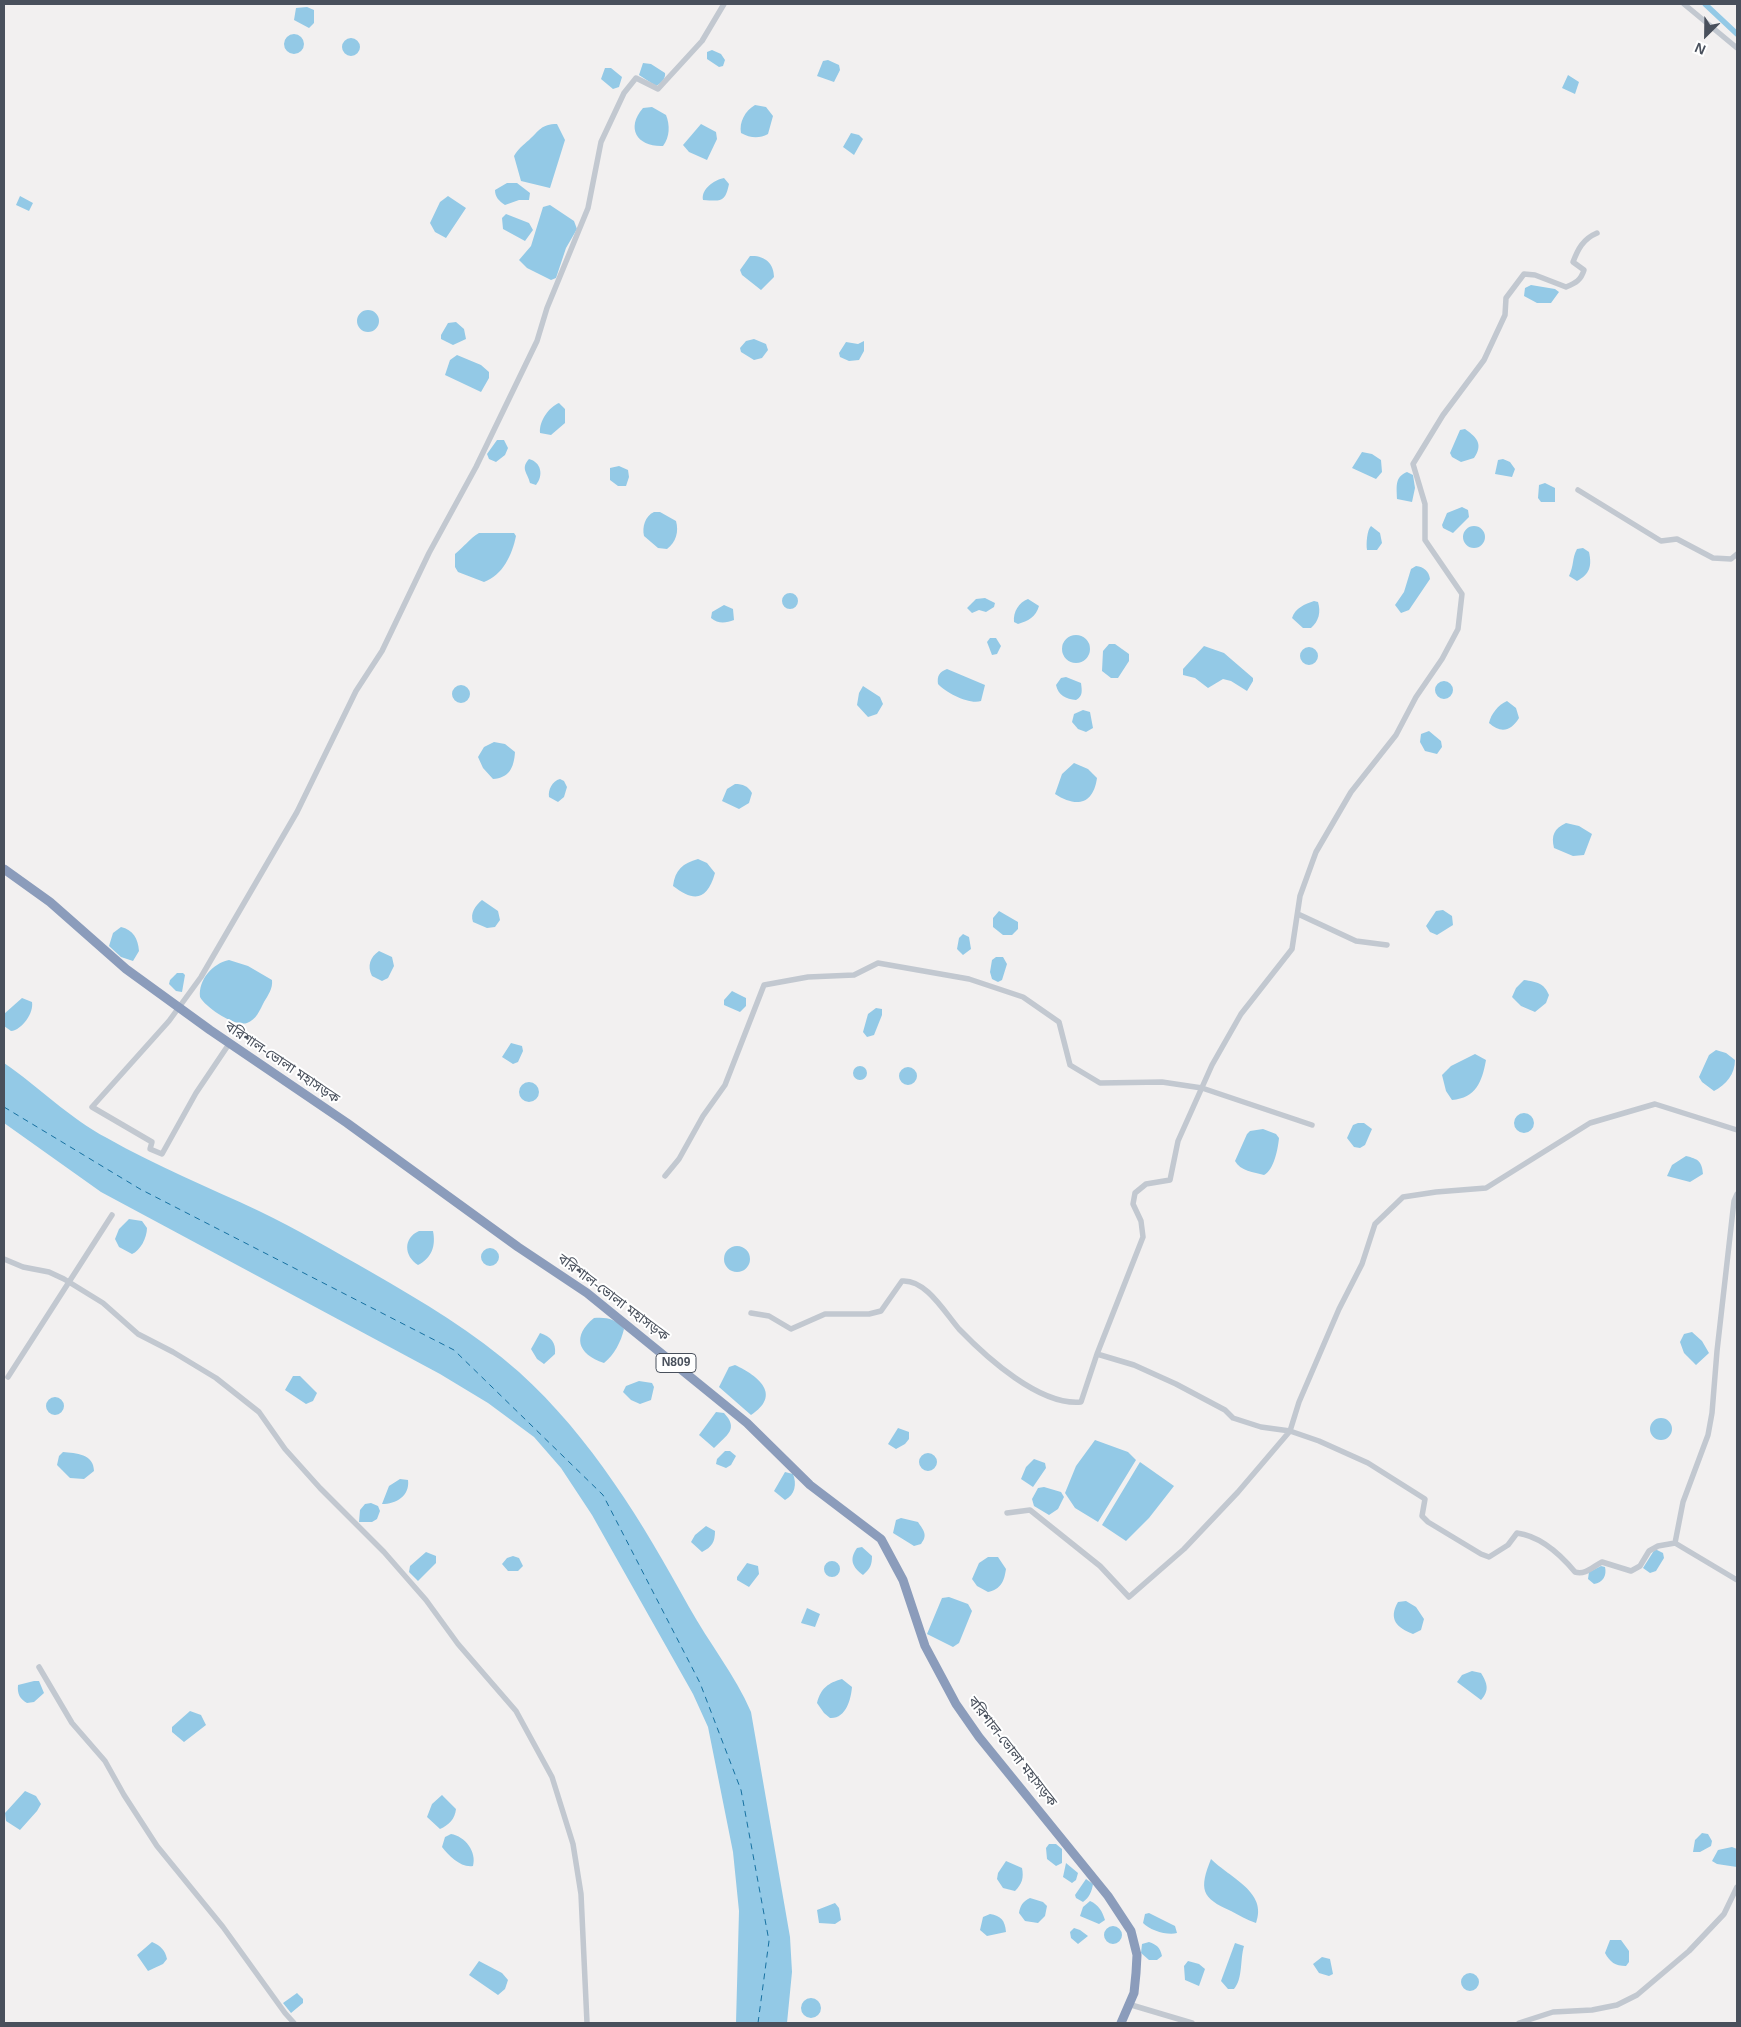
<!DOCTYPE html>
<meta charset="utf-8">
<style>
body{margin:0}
#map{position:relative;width:1741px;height:2027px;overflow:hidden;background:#f2f0f0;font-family:Arial,sans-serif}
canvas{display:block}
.frame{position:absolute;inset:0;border:5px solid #49505c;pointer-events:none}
.north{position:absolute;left:1681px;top:10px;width:50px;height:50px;-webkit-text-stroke:4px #fff;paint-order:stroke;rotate:203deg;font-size:14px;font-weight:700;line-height:20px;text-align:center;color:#49505c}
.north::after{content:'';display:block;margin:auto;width:18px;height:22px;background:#49505c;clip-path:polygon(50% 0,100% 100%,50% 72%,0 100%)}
</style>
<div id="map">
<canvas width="1741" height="2027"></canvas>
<div class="frame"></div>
<div class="north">N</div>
</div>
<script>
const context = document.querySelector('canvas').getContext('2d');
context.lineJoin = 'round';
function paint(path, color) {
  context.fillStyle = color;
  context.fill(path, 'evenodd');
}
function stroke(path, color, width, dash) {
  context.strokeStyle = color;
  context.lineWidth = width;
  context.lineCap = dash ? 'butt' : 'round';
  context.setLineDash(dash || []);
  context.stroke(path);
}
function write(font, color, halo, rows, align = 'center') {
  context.font = font + ' Arial,"Noto Sans Bengali",sans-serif';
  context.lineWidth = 4;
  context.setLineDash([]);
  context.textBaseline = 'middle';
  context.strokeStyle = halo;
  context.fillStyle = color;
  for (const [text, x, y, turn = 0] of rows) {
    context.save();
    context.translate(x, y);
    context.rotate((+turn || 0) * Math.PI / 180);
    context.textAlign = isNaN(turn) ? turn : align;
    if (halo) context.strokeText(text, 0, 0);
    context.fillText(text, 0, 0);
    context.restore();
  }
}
paint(new Path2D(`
 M307,7L314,10V23L309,28L294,20L296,8Z
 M284 44a10 10 0 1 1 20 0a10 10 0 1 1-20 0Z
 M342 47a9 9 0 1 1 18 0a9 9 0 1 1-18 0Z
 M712,50L721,54L725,60L723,66L719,67L707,59V52Z
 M828,60L839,65L840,70L834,82L817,76L823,61Z
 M643,63L651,64L665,73C666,78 661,84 656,86L639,75Z
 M605,68H611L622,77L619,87L613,89L601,79Z
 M1568,75L1579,82L1575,94L1562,88Z
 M755,105L766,107L773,116L768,134C759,139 750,138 741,133C739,122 745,111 755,105Z
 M652,107L666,115C670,125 670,137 663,146C638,147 625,129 643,108Z
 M557,124L565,140L550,188L521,181L514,156C518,149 523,145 529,140C539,131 541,124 557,124Z
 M701,124L716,132L717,139L707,160L689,152L683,145Z
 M851,133L859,135L863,139L854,155L843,147Z
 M724,178L729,184C725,203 721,201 703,200C701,189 714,180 724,178Z
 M507,183H517L530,193L529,200H519L505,205C499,201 495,197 495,190Z
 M20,196L33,203L29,211L16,205Z
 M448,196L466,208L446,238L435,232L430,223L440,202Z
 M550,205L574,221L577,229L566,248L556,278L551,280L527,268L519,260L531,246L543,207Z
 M506,214L529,223L533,230L525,241L503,229L502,218Z
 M750,256C764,255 774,263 774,277L761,290L742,275L740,270Z
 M1531,285L1555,289L1559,292L1551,303H1537L1524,296L1525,288Z
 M357 321a11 11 0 1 1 22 0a11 11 0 1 1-22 0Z
 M456,322L464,329L466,339L453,345L441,339V335L448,323Z
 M754,339L766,344L768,350L762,358L754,360L741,352L740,348L746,341Z
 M864,341V351L859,360L849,361L840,357L839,353L846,342L858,344Z
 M457,355L481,365L489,372V378L481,392L445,375L450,360Z
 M559,403L565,409V423L551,435L540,433C539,421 549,407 559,403Z
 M1465,429C1478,438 1483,445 1474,458L1461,462L1452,457L1450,453L1460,430Z
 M497,440H504L508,448L505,455L496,462L489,459L487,454Z
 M1362,452L1372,454L1381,460L1382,472L1376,479L1352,468Z
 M529,459C541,462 544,475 536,485L530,483C528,473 520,469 529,459Z
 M1503,459L1510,462L1515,469L1512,477L1495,474L1498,460Z
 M619,466L628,470L629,477L626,486H618L610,480V468Z
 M1407,472L1413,475L1415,488L1412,502L1397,499C1397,488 1394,477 1407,472Z
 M1545,483L1555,488V502H1541L1538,498L1539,485Z
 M1462,507L1468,510L1469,517L1453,533L1443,528L1442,525L1447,513Z
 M654,512H660L676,521C679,532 676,542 667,549L658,548L644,536C642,527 645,516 654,512Z
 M1371,526L1380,533L1382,543L1377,550H1367C1366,544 1367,530 1371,526Z
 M1463 537a11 11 0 1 1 22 0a11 11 0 1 1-22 0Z
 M479,533H514L516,536C512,555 503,575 484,582L458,572L455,567V554C464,547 469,539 479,533Z
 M1583,548L1589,552C1592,566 1590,574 1577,581L1569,576C1574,566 1572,558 1577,549Z
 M1416,566C1424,567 1429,571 1430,579L1409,610L1401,613L1395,605L1404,592L1411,569Z
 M782 601a8 8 0 1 1 16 0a8 8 0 1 1-16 0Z
 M985,598L995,603L994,607L986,612L979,610L972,613L967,608L976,599Z
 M1028,599L1039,606C1036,617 1028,621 1018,624L1014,622C1013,612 1019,602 1028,599Z
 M1314,601L1318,602C1321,612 1319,621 1311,628H1303L1292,618C1295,608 1305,604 1314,601Z
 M724,605L733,609L734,620C726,623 718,624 711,618L712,612Z
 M1062 649a14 14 0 1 1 28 0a14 14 0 1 1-28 0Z
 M990,638H996L1001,646L997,654L992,655L987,642Z
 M1109,644H1115L1129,654V661L1118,678H1111L1102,671L1103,651Z
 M1204,646L1224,653L1253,678V681L1247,691L1231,681L1223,679L1208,688L1195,678L1183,675V669Z
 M1300 656a9 9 0 1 1 18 0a9 9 0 1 1-18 0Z
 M947,669L985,685L981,701C970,705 946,693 938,684C937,676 939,672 947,669Z
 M1066,677L1081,683C1082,691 1083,696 1076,700C1066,699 1058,695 1056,685L1061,678Z
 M1435 690a9 9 0 1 1 18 0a9 9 0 1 1-18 0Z
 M452 694a9 9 0 1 1 18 0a9 9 0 1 1-18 0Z
 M863,686L880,697L883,704L877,714L868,717L857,705L859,693Z
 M1507,701L1516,708L1519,718C1511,731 1501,734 1489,723C1491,714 1498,705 1507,701Z
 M1083,710L1090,712L1093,728L1086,732L1078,729L1072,722L1074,714Z
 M1429,731L1441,741L1442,747L1437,754L1425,751L1420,742L1421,734Z
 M494,742L505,744L515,752C514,768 509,778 493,779L483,768L478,757L484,747Z
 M1074,763L1088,769L1097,778C1093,806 1075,807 1055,794L1062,774Z
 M560,779L564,781L567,787L564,797L558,802L549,797C548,790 552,781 560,779Z
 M735,784C743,784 748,786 752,793L749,803L739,809L722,801L727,789Z
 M1566,823L1579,826L1592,834L1584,855L1573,856L1554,848C1551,835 1554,829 1566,823Z
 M698,859L707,863L715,873C707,901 694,902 673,886C675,870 683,863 698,859Z
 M482,900L498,911L500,920L495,927L487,928L473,922C470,913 475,906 482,900Z
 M1443,910L1452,916L1453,925L1437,935L1430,932L1426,926L1436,911Z
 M999,911L1018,922V929L1012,935H1003L993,927V918Z
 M121,927C133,930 138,938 139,951L133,961L121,957L109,946L113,933Z
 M963,934L969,937L971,949L963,955L957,949L959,938Z
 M379,951L392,957L394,966L388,978L382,981L372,976C367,966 370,957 379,951Z
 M996,957H1003L1007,964L1002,980L998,982L992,979L990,972L992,960Z
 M229,960L248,966L272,980C273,989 268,995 264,1002C260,1010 256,1020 247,1023C235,1027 206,1008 200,997C198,980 213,963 229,960Z
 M177,973H183L185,975L182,992L176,991L169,984L170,980Z
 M1524,980C1537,982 1544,983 1549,995L1546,1003L1535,1012L1521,1006L1512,997L1516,988Z
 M732,991L746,998V1006L740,1012L724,1005V1000Z
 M22,998L32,1002C34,1013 22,1030 11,1031L4,1026V1014Z
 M876,1008L882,1009V1015L874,1035L867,1037L863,1032L868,1014Z
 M511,1043L522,1046L523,1051L518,1062L513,1064L502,1057Z
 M1716,1050L1726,1053L1735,1060C1735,1074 1726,1085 1714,1091L1702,1082L1699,1077L1709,1055Z
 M1475,1054L1486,1060C1482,1082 1476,1098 1452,1100L1446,1091L1442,1075L1451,1066Z
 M4,1063C39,1087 69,1118 107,1138C156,1166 208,1187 259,1211C297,1229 334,1251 371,1272C423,1302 474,1332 519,1372C591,1437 643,1523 689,1607C709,1643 735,1675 751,1712L790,1937L792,1972L787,2023H736L739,1911L733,1852L708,1727L693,1694L592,1515L561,1468L534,1437L488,1403L440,1374L101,1192L4,1123Z
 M853 1073a7 7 0 1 1 14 0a7 7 0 1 1-14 0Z
 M899 1076a9 9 0 1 1 18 0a9 9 0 1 1-18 0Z
 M519 1092a10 10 0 1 1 20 0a10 10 0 1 1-20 0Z
 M1514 1123a10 10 0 1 1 20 0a10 10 0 1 1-20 0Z
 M1358,1123H1364L1372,1129L1365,1145L1360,1148L1354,1147L1347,1138L1353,1125Z
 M1263,1129L1276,1134L1279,1138C1278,1149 1274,1170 1264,1175C1254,1172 1240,1171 1235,1161L1247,1134L1250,1131Z
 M1686,1156C1698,1159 1702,1161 1703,1174L1690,1182L1667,1176L1672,1165Z
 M129,1219L142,1221L147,1228C147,1238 140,1251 132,1254L119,1247L115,1239L119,1229Z
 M419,1231H433C436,1246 432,1258 418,1265C404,1256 403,1238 419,1231Z
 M724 1259a13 13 0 1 1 26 0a13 13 0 1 1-26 0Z
 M481 1257a9 9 0 1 1 18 0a9 9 0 1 1-18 0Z
 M594,1318C607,1317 616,1319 624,1329C621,1342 614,1355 604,1363C577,1354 572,1336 594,1318Z
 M1692,1332L1702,1341L1709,1353L1696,1365L1684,1353L1680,1342L1684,1334Z
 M540,1333C551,1337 556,1342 555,1354L544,1364L537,1359L531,1349Z
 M735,1365C759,1376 782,1395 751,1415L719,1387L729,1367Z
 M293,1376H300L317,1393L313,1401L306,1404L285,1390Z
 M639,1381L652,1383L654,1387L651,1400L640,1404L631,1400L623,1392L626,1386Z
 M46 1406a9 9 0 1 1 18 0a9 9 0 1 1-18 0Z
 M716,1412L724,1413C739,1429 727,1435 714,1448L699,1435Z
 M1650 1429a11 11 0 1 1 22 0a11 11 0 1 1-22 0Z
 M898,1428L909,1432V1439L905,1444L896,1449L888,1444Z
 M1095,1440L1128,1452L1136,1460L1098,1522L1075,1508L1065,1493L1076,1466Z
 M725,1451H730L736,1456L731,1465L726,1468L716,1464L717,1459Z
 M63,1452C76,1453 94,1454 94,1471L84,1479L70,1478L57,1465L59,1456Z
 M919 1462a9 9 0 1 1 18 0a9 9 0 1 1-18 0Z
 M1034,1459L1045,1463L1046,1468L1033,1487L1021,1479L1026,1467Z
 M1140,1462L1174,1486L1149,1518L1126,1541L1102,1525Z
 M785,1472L793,1474C797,1484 795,1495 785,1500L774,1491Z
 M400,1479L408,1480C410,1496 396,1504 382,1504L389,1486Z
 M1044,1487L1061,1492L1064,1497L1058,1509L1049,1515L1034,1506L1032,1499L1038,1488Z
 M371,1503L378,1506L380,1511L377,1519L372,1522H359L360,1510L365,1504Z
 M901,1518L918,1522C924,1531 928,1535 921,1544L914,1546L893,1533L896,1520Z
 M706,1526L715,1531C715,1542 712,1547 702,1552L691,1542L695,1535Z
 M862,1547L872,1556C872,1565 870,1569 863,1575C852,1567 849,1559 857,1548Z
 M1655,1549L1663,1553L1664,1558L1656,1571L1650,1573L1643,1568Z
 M426,1552L436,1556V1563L418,1581L409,1572L410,1566Z
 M513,1556L519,1558L523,1566L518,1571H508L502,1564L507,1558Z
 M988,1557H998L1006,1569C1004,1582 1001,1589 988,1592L977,1586L972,1579L979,1563Z
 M824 1569a8 8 0 1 1 16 0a8 8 0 1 1-16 0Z
 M747,1563L758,1566L759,1574L749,1587L737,1580V1577Z
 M1601,1566L1605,1567C1607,1575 1603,1583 1594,1584L1588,1579L1589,1572Z
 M949,1597L968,1604L972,1611L959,1643L953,1647L927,1634L942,1598Z
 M1406,1601L1416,1607L1424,1619L1421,1630L1413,1634C1397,1628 1388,1619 1398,1602Z
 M807,1608L820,1614L815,1627L801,1623Z
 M1472,1671L1481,1673C1487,1683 1490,1690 1481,1700L1457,1682L1462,1675Z
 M842,1679L852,1687C851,1699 846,1719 830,1718L824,1713L817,1703C821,1688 828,1683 842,1679Z
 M34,1681H39L44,1693L34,1702L27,1703C20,1699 17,1694 18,1685Z
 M190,1711L201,1715L206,1725L184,1742L172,1732V1727Z
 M25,1791L36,1796L41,1804L37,1811L20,1830L6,1821L5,1813Z
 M442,1795L456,1809C455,1819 449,1825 440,1829L427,1817L432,1804Z
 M1702,1833L1708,1834L1712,1841L1711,1846L1700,1852H1693L1695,1840Z
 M451,1834C465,1836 477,1852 473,1866C461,1868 449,1856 442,1847L445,1837Z
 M1049,1844H1056L1062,1849V1863L1056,1866L1047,1859L1046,1848Z
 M1732,1847L1737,1849V1867L1717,1864L1712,1861L1718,1850Z
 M1211,1859C1230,1878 1268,1892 1256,1923C1247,1920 1239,1915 1231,1911C1201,1898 1199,1889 1211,1859Z
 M1006,1861L1022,1868C1024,1878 1022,1884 1015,1891L1003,1888L997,1879L998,1873Z
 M1066,1863L1078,1873L1076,1880L1072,1883L1063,1877Z
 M1086,1879L1093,1884C1092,1891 1089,1898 1083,1902L1076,1898L1075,1895Z
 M1030,1898L1043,1902L1047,1906L1045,1916L1038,1923L1025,1921L1019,1913C1020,1906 1023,1901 1030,1898Z
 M1090,1901C1099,1905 1102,1911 1105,1920L1099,1924L1080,1916L1083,1907Z
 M835,1903L839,1908L841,1920L835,1924L819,1923L817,1910Z
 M1149,1913L1175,1926L1177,1933C1168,1936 1149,1930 1143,1923L1145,1914Z
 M990,1914C1001,1916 1005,1920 1006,1932L987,1936L980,1930L983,1917Z
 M1104 1935a9 9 0 1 1 18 0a9 9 0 1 1-18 0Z
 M1074,1928L1080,1930L1088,1936L1078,1944L1071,1938L1070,1932Z
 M1610,1940H1621L1629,1951V1962L1626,1966C1615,1966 1610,1962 1605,1953Z
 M152,1942C161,1946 165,1950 167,1959L163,1964L148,1971L137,1955Z
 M1149,1942C1157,1945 1160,1947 1162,1956L1157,1960H1149L1141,1953L1142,1944Z
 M1235,1943L1244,1946C1240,1959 1243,1979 1234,1989H1228L1221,1981Z
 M1322,1957L1330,1959L1333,1974L1329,1976L1319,1973L1313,1964Z
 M479,1961L502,1973L508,1980L505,1989L498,1995L469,1975Z
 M1188,1961L1199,1964L1205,1969L1199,1986L1185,1980L1184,1966Z
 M1461 1982a9 9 0 1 1 18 0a9 9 0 1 1-18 0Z
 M297,1993L303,1999V2003L291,2013L283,2003Z
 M801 2008a10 10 0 1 1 20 0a10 10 0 1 1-20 0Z`), '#93c9e6');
stroke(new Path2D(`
 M1705,4L1737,34`), '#93c9e6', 5.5);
stroke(new Path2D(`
 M4,1107L140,1189L454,1350L603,1495L700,1683L741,1790L769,1941L758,2023`), '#1771a1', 1, [6, 5]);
stroke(new Path2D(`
 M1684,4L1737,48
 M1578,490L1661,541L1677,539L1713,558L1731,559L1737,554
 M1298,914L1356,941L1387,945
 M229,1044L196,1093L162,1154L150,1149L152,1142L92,1107L169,1021L201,977L297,812L356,691L382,651L429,553L476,467L537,341L547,308L588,208L601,142L624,93L636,78L658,89L702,41L724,4
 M665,1176L679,1159L703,1116L725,1085L764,985L808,977L854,975L878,963L969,979L1023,997L1059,1022L1070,1065L1100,1083L1162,1082L1202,1088L1312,1125
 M4,1259L23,1267L49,1272L64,1279L103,1303L138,1334L173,1352L216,1378L259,1412L285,1449L320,1488L384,1552L426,1600L458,1644L516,1711L552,1777L573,1844L581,1894L587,2023
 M751,1313L769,1316L791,1329L825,1314H869L881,1311L902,1281C926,1279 945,1313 959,1329C987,1358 1040,1406 1081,1402L1097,1354L1134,1365L1176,1384L1225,1410L1233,1418L1261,1427L1290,1431L1319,1441L1368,1463L1425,1499L1422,1516L1428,1522L1481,1554L1489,1557L1508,1545L1517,1533C1540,1536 1560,1554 1575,1572C1586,1575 1592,1567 1602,1562L1631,1571L1640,1566L1649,1551L1658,1546L1675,1543L1737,1580
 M1097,1354L1143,1237L1141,1221L1133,1204L1135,1193L1146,1184L1170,1180L1178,1141L1212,1065L1241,1014L1292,949L1300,896L1316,852L1351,792L1396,735L1416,697L1442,659L1458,629L1462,594L1425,540V504L1413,464L1443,415L1484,360L1505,315L1506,298L1524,274L1535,275L1566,287C1576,283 1581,280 1584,270L1573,262C1578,249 1583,239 1597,233
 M8,1377L112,1215
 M1007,1513L1030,1510L1100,1566L1129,1597L1184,1549L1238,1492L1290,1431L1299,1402L1339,1309L1362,1264L1375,1224L1403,1197L1436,1192L1486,1188L1590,1123L1655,1104L1737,1130
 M1675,1543L1683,1502L1708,1435L1712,1413L1717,1351L1734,1201L1737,1194
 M39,1667L72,1723L105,1761L124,1795L157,1846L223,1927L285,2013L294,2023
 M1128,2004L1192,2023
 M1519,2023L1553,2012L1592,2010L1617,2005L1637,1995L1689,1951L1724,1914L1737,1887`), '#c2c8d0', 5.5);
stroke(new Path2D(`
 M4,869L50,902L126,969L210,1030L347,1123L518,1247L587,1293L747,1423L810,1485L881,1539L903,1580L925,1646L956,1704L979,1737L1108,1896L1131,1931L1137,1955L1136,1973L1134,1993L1121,2023`), '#8b9cbb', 9);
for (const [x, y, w] of [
 [676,1363,40]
]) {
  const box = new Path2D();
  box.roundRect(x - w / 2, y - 9.5, w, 19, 4);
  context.fillStyle = '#fff';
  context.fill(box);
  stroke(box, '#49505c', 1);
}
write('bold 12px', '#49505c', null, [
 ["N809",676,1363]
]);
write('14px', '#49505c', '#fff', [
 ["বরিশাল-ভোলা মহাসড়ক",282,1063,34],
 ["বরিশাল-ভোলা মহাসড়ক",613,1298,37],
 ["বরিশাল-ভোলা মহাসড়ক",1012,1752,52]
]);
</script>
